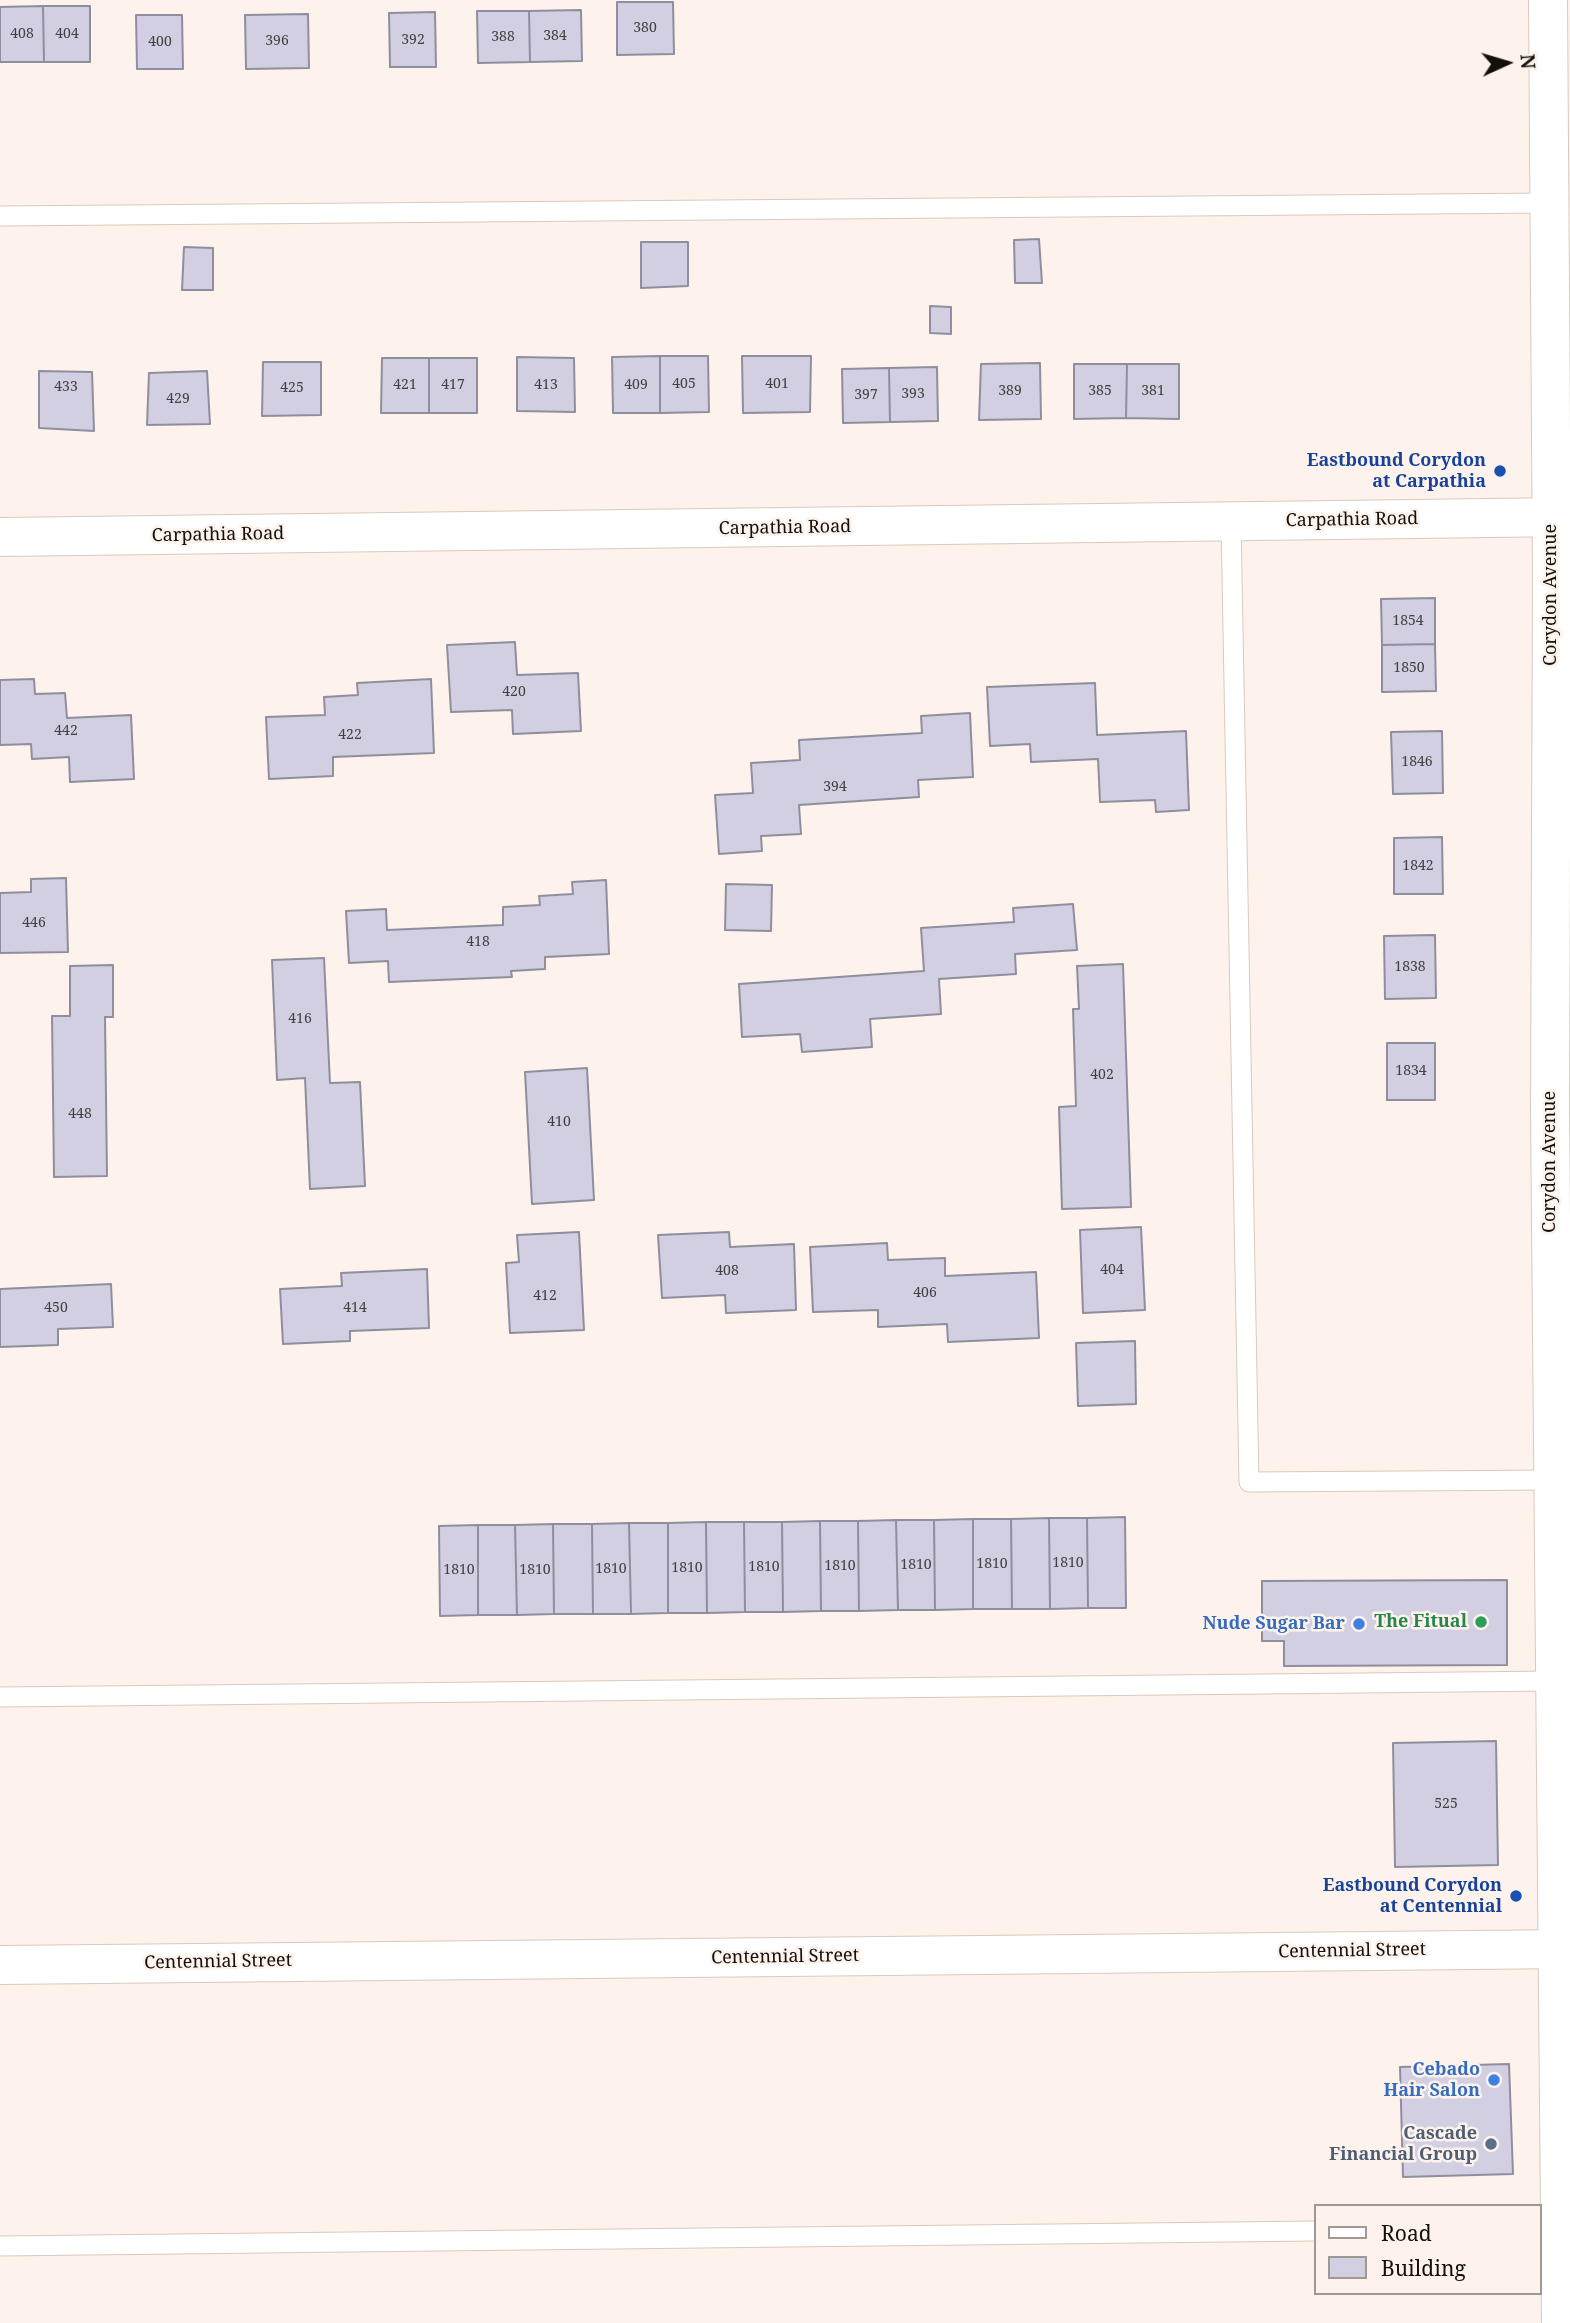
<!DOCTYPE html>
<style>
body{margin:0}
#map{position:relative;width:1570px;height:2323px;overflow:hidden;background:#fdf3ec;font-family:"Noto Serif",serif}
canvas{display:block}
.legend{position:absolute;left:1314px;top:2204px;width:228px;height:91px;box-sizing:border-box;background:#fdf3ec;border:2px solid #a09892;margin:0;padding:9px 12px;list-style:none;font-size:21px;color:#15100c}
.legend li{display:flex;align-items:center;gap:14px;height:35px}
.legend b{width:35px;border:2px solid #a09892}
.north{position:absolute;left:1472px;top:28px;width:70px;height:70px;-webkit-text-stroke:5px #fdf3ec;paint-order:stroke;rotate:86deg;font-size:19px;font-weight:700;line-height:28px;text-align:center;color:#15100c}
.north::after{content:'';display:block;margin:auto;width:24px;height:32px;background:#15100c;clip-path:polygon(50% 0,100% 100%,50% 72%,0 100%)}
</style>
<div id="map">
<canvas width="1570" height="2323"></canvas>
<ul class="legend">
<li><b style="height:9px;background:#fff"></b>Road</li>
<li><b style="height:19px;background:#d1cfe1"></b>Building</li>
</ul>
<div class="north">N</div>
</div>
<script>
const context = document.querySelector('canvas').getContext('2d');
context.lineJoin = 'round';
function paint(path, color) {
  context.fillStyle = color;
  context.fill(path, 'evenodd');
}
function stroke(path, color, width, dash) {
  context.strokeStyle = color;
  context.lineWidth = width;
  context.lineCap = dash ? 'butt' : 'round';
  context.setLineDash(dash || []);
  context.stroke(path);
}
function write(font, color, halo, rows, align = 'center') {
  context.font = font + ' "Noto Serif",serif';
  context.lineWidth = 5;
  context.setLineDash([]);
  context.textBaseline = 'middle';
  context.strokeStyle = halo;
  context.fillStyle = color;
  for (const [text, x, y, turn = 0] of rows) {
    context.save();
    context.translate(x, y);
    context.rotate((+turn || 0) * Math.PI / 180);
    context.textAlign = isNaN(turn) ? turn : align;
    if (halo) context.strokeText(text, 0, 0);
    context.fillText(text, 0, 0);
    context.restore();
  }
}
const building = new Path2D(`
 M617,2H673L674,54L617,55Z
 M43,6H90V62H44Z
 M43,6L44,62H0V7Z
 M581,10L582,61L530,62L529,11Z
 M477,11H529L530,62L478,63Z
 M435,12L436,67H390L389,13Z
 M308,14L309,68L246,69L245,15Z
 M136,15H182L183,69H137Z
 M1039,239L1042,283H1015L1014,240Z
 M641,242H688V286L641,288Z
 M184,247L213,248V290H182Z
 M930,306L951,307V334L930,333Z
 M660,356V413H613L612,357Z
 M660,356H708L709,412L660,413Z
 M742,356H811L810,412L743,413Z
 M517,357L574,358L575,412L517,411Z
 M382,358H429V413H381Z
 M429,358H477V413H429Z
 M263,362H321V415L262,416Z
 M1040,363L1041,419L979,420L981,364Z
 M1074,364H1127L1126,418L1074,419Z
 M1127,364H1179V419L1126,418Z
 M937,367L938,421L890,422L889,368Z
 M889,368L890,422L843,423L842,369Z
 M39,371L92,372L94,431L39,428Z
 M207,371L210,424L147,425L149,373Z
 M1435,598V644L1382,645L1381,599Z
 M515,642L517,675L578,673L581,731L513,734L512,710L451,712L447,645Z
 M1435,644L1436,691L1382,692V645Z
 M34,679L35,694L65,693L67,718L131,715L134,779L70,782L69,757L32,759L31,744L0,745V680Z
 M431,679L434,753L333,757V776L269,779L266,717L325,715L324,697L358,695L357,683Z
 M1095,683L1097,735L1186,731L1189,810L1156,812L1155,800L1100,802L1098,759L1031,762L1030,744L990,746L987,687Z
 M970,713L973,777L918,780L919,797L799,805L801,834L761,836L762,851L719,854L715,795L753,793L751,763L800,760L799,740L922,733L921,716Z
 M1442,731L1443,793L1393,794L1391,732Z
 M1442,837L1443,894H1394V838Z
 M66,878L68,952L0,953V893L31,892V879Z
 M606,880L609,954L545,957V969L511,971L512,977L389,982L388,961L349,963L346,911L386,909L387,930L503,925V907L540,905L539,896L573,894L572,882Z
 M726,884L772,885L771,931L725,930Z
 M1073,904L1077,950L1015,954L1016,974L939,979L941,1014L870,1019L872,1047L802,1052L800,1034L742,1037L739,984L924,971L921,928L1014,922L1013,908Z
 M1435,935L1436,998L1385,999L1384,936Z
 M324,958L330,1083L360,1082L365,1186L310,1189L305,1078L277,1080L272,960Z
 M1123,964L1131,1207L1062,1209L1059,1107L1076,1106L1073,1009H1079L1077,966Z
 M113,965V1017H105L107,1176L54,1177L52,1016H70V966Z
 M1387,1043H1435V1100H1387Z
 M587,1068L594,1200L532,1204L525,1072Z
 M1141,1227L1145,1310L1083,1313L1080,1230Z
 M579,1232L584,1330L510,1333L506,1263L519,1262L517,1235Z
 M729,1232L730,1247L794,1244L796,1310L726,1313L725,1295L662,1298L658,1235Z
 M887,1243L888,1260L945,1258V1276L1036,1272L1039,1338L948,1342L947,1324L878,1327V1310L813,1312L810,1247Z
 M427,1269L429,1328L350,1331V1341L283,1344L280,1289L342,1286L341,1273Z
 M111,1284L113,1327L58,1329V1345L0,1347V1289Z
 M1135,1341L1136,1404L1078,1406L1076,1343Z
 M1125,1517L1126,1608H1088L1087,1518Z
 M1049,1518H1087L1088,1608L1050,1609Z
 M1049,1518L1050,1609H1012L1011,1519Z
 M973,1519H1011L1012,1609H973Z
 M973,1519V1609L935,1610L934,1520Z
 M896,1520H934L935,1610H898Z
 M896,1520L898,1610L859,1611L858,1521Z
 M820,1521H858L859,1611H821Z
 M820,1521L821,1611L783,1612L782,1522Z
 M706,1522H744L745,1612L707,1613Z
 M706,1522L707,1613H668V1523Z
 M744,1522H782L783,1612H745Z
 M629,1523H668V1613L631,1614Z
 M629,1523L631,1614H593L592,1524Z
 M553,1524H592L593,1614H554Z
 M553,1524L554,1614L517,1615L515,1525Z
 M478,1525V1615L440,1616L439,1526Z
 M478,1525H515L517,1615H478Z
 M1507,1580V1665L1284,1666V1641H1262V1581Z
 M1496,1741L1498,1865L1395,1867L1393,1743Z
 M1509,2064L1513,2174L1403,2177L1400,2067Z`);
paint(building, '#d1cfe1');
stroke(building, '#8f8e9e', 2);
const lane = new Path2D(`
 M0,216L1549,203
 M1231,522L1249,1482L1553,1480
 M0,1697L1555,1681
 M0,2246L1316,2231`);
const street = new Path2D(`
 M0,537L1570,517
 M0,1965L1570,1949`);
const secondary = new Path2D(`
 M1548,0L1552,578L1550,1110L1561,2323`);
stroke(lane, '#d9cabe', 21);
stroke(street, '#d9cabe', 40);
stroke(secondary, '#d9cabe', 40);
stroke(lane, '#fff', 19);
stroke(street, '#fff', 38);
stroke(secondary, '#fff', 38);
for (const [x, y, r, color] of [
 [1500,471,7,"#1a4fb4"],
 [1481,1622,7,"#2e9e5b"],
 [1359,1624,7,"#3f7fe0"],
 [1516,1896,7,"#1a4fb4"],
 [1494,2080,7,"#3f7fe0"],
 [1491,2144,7,"#5c6f8a"]
]) {
  const dot = new Path2D();
  dot.arc(x, y, r, 0, 2 * Math.PI);
  context.fillStyle = color;
  context.fill(dot);
  stroke(dot, '#fdf3ec', 2.5);
}
write('14px', '#444041', null, [
 ["380",645,28],
 ["408",22,34],
 ["404",67,34],
 ["384",555,36],
 ["388",503,37],
 ["392",413,40],
 ["396",277,41],
 ["400",160,42],
 ["405",684,384],
 ["401",777,384],
 ["421",405,385],
 ["417",453,385],
 ["413",546,385],
 ["409",636,385],
 ["433",66,387],
 ["425",292,388],
 ["389",1010,391],
 ["385",1100,391],
 ["381",1153,391],
 ["393",913,394],
 ["397",866,395],
 ["429",178,399],
 ["1854",1408,621],
 ["1850",1409,668],
 ["420",514,692],
 ["442",66,731],
 ["422",350,735],
 ["1846",1417,762],
 ["394",835,787],
 ["1842",1418,866],
 ["446",34,923],
 ["418",478,942],
 ["1838",1410,967],
 ["416",300,1019],
 ["1834",1411,1071],
 ["402",1102,1075],
 ["448",80,1114],
 ["410",559,1122],
 ["404",1112,1270],
 ["408",727,1271],
 ["406",925,1293],
 ["412",545,1296],
 ["450",56,1308],
 ["414",355,1308],
 ["1810",1068,1563],
 ["1810",992,1564],
 ["1810",916,1565],
 ["1810",840,1566],
 ["1810",764,1567],
 ["1810",687,1568],
 ["1810",611,1569],
 ["1810",459,1570],
 ["1810",535,1570],
 ["525",1446,1804]
]);
write('bold 18px', '#164399', '#fdf3ec', [
 ["Eastbound Corydon",1486,461],
 ["at Carpathia",1486,482],
 ["Eastbound Corydon",1502,1886],
 ["at Centennial",1502,1907]
], 'right');
write('18px', '#15100c', '#fdf3ec', [
 ["Carpathia Road",1352,520,-1],
 ["Carpathia Road",785,528,-1],
 ["Carpathia Road",218,535,-1],
 ["Corydon Avenue",1551,595,-90],
 ["Corydon Avenue",1550,1162,-90],
 ["Centennial Street",1352,1951,-1],
 ["Centennial Street",785,1957,-1],
 ["Centennial Street",218,1962,-1]
]);
write('bold 18px', '#27864d', '#fdf3ec', [
 ["The Fitual",1467,1622]
], 'right');
write('bold 18px', '#366cbe', '#fdf3ec', [
 ["Nude Sugar Bar",1345,1624],
 ["Cebado",1480,2070],
 ["Hair Salon",1480,2091]
], 'right');
write('bold 18px', '#4e5e75', '#fdf3ec', [
 ["Cascade",1477,2134],
 ["Financial Group",1477,2155]
], 'right');
</script>
